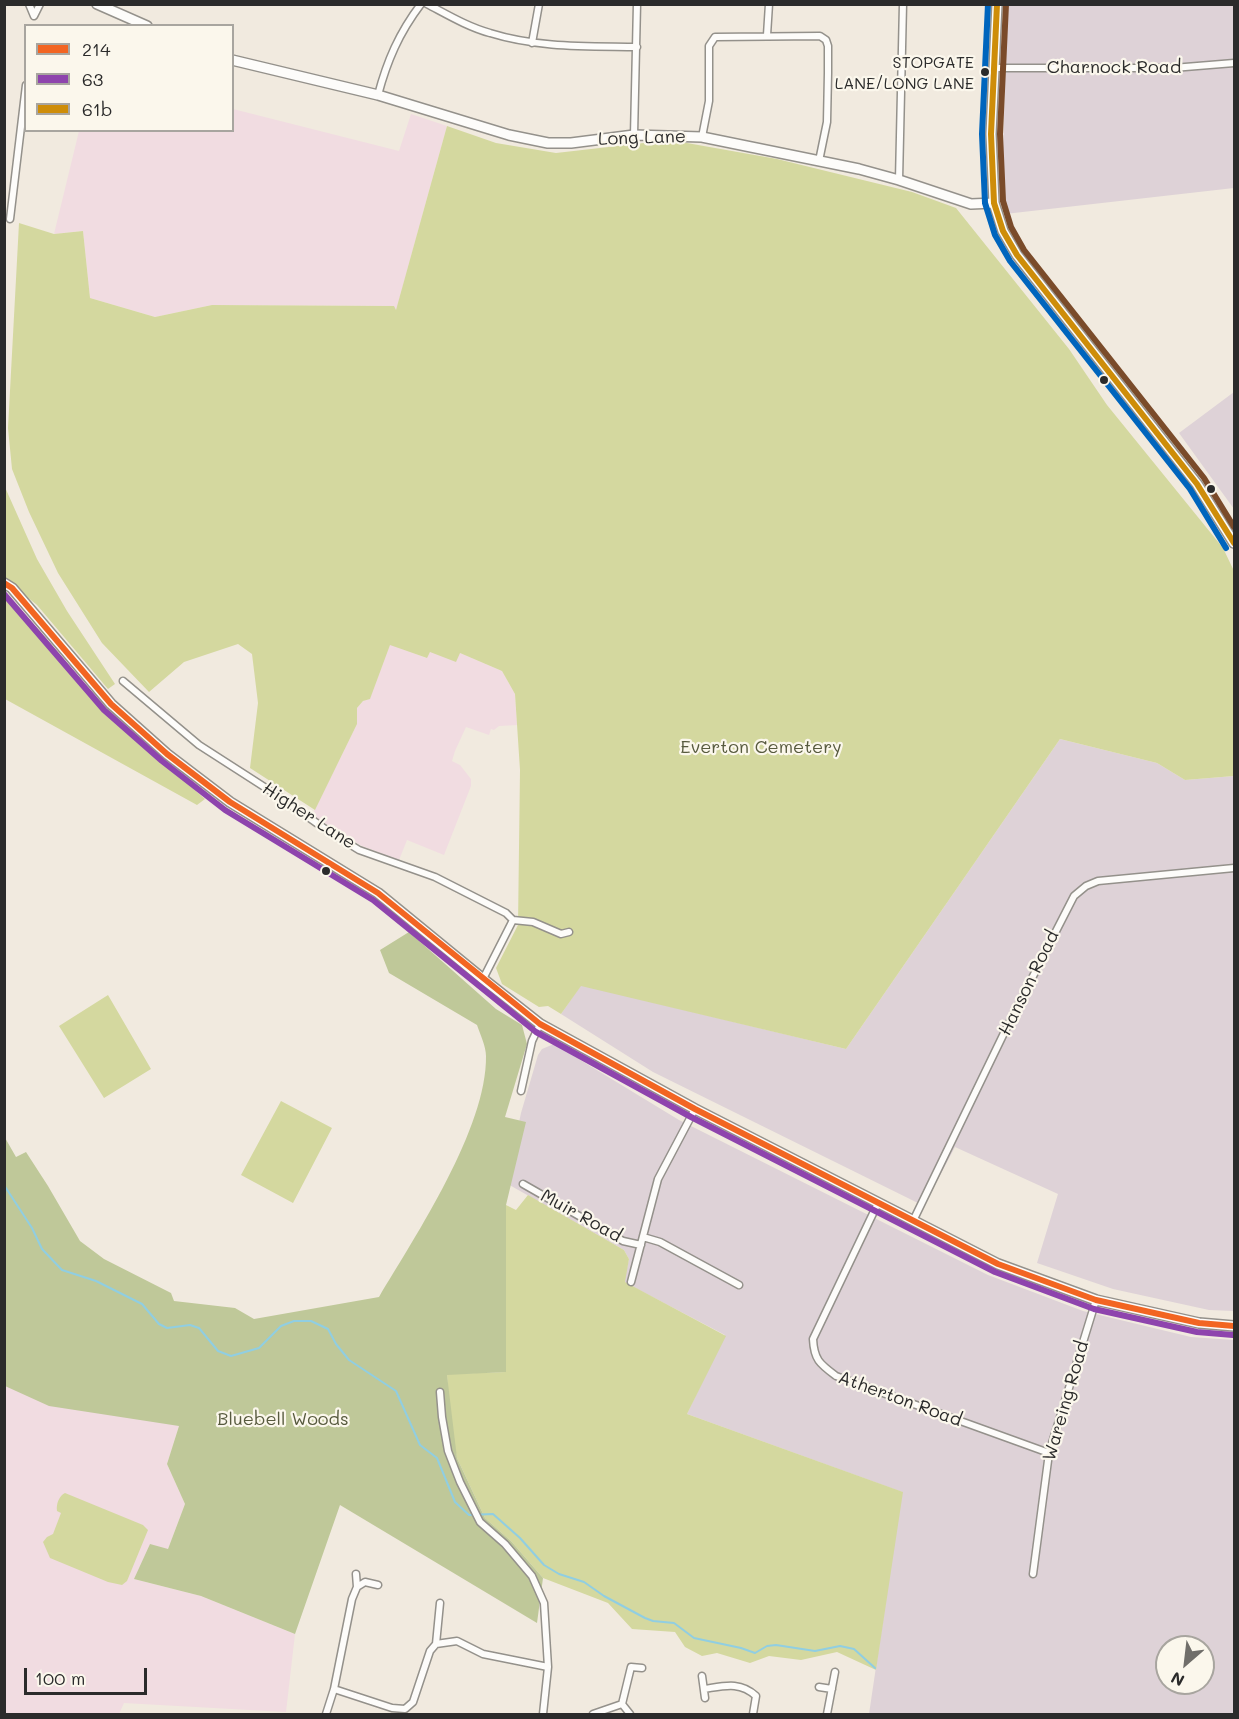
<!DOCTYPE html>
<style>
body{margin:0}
#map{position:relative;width:1239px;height:1719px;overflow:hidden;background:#f1eadf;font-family:Mali,sans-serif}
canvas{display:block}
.frame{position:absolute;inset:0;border:6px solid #2b2b2b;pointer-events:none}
.legend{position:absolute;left:24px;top:24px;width:210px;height:108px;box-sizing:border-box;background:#fbf7ec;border:2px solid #a8a59f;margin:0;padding:8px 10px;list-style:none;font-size:18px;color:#2b2b2b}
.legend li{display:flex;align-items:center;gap:12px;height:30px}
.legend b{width:30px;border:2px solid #a8a59f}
.north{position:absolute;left:1155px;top:1635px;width:60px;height:60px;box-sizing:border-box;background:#fbf7ec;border:2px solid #a8a59f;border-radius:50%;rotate:208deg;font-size:16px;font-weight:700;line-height:24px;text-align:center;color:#2b2b2b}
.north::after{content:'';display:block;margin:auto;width:21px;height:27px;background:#706e6a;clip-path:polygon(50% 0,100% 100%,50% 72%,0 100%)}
.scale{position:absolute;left:24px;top:1668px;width:123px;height:27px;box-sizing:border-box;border:3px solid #2b2b2b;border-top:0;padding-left:8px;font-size:18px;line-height:21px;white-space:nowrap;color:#2b2b2b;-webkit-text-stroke:4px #fbf7ec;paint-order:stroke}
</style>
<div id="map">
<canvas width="1239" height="1719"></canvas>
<div class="frame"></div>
<ul class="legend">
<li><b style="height:8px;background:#f26522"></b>214</li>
<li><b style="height:8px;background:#8e44ad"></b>63</li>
<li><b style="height:8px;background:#ce8d09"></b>61b</li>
</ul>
<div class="north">N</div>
<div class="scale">100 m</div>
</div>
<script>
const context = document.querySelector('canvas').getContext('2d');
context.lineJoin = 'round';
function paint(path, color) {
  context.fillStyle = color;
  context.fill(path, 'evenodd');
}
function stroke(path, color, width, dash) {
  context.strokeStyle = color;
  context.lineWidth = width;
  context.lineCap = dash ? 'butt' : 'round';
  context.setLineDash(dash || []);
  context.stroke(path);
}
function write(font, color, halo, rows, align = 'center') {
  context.font = font + ' Mali,sans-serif';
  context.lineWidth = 4.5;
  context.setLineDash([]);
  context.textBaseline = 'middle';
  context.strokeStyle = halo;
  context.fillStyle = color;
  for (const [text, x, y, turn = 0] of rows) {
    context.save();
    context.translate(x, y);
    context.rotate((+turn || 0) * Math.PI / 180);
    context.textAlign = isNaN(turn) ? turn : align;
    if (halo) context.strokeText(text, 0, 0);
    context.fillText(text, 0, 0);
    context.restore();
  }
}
paint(new Path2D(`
 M233,109L399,151L411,114L447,126L396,311L393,306L212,305L155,317L90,298L83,231L54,234L79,131L232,130Z
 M390,644L426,658L430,652L460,653L502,671L515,694L517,725L499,726L494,730L491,729L489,735L466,727L455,751L452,761L460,765L471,779V786L444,855L407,840L399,860L362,846L312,815L357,724V708L363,701L370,698Z
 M5,1362L182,1416L167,1464L185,1504L168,1549L134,1579L201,1596L295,1634L286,1712L124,1703L119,1714H5Z`), '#f1dce1');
paint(new Path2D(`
 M1007,5H1234V188L1005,214L1002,187Z
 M1234,392V509L1179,433Z
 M1060,739L1157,763L1185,780L1234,776V1311L1209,1310L1113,1289L1037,1263L1058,1194L955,1147L924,1206L653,1072L561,1014L581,985L846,1049Z
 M554,1044L679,1120L988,1275L1083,1311L1191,1337L1234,1340V1714H869L902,1492L687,1414L725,1335L624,1282L629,1259L624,1250L506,1183L521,1113L538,1055L542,1049ZM1167,1647H1203V1683H1167Z`), '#ded2d7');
paint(new Path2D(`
 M447,126L496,143L556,153L670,140L777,159L912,192L956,208L1069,349L1107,405L1223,548L1234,571V776L1185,780L1157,763L1060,739L846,1049L581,986L561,1014L548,1006L539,1007L502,984L496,968L518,925L520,770L515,694L502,671L460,653L456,662L430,652L427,658L390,645L370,699L363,701L357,708V724L315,810L250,768L258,703L252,654L238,644L184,662L149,692L102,643L58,573L29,512L12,469L8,428L19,223L54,234L83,231L90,298L155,317L212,305L394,306L396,310Z
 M4,485L37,559L67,611L115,684L108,689L37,605L5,579Z
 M5,598C40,625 65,663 95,695C130,731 167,766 205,799L197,805L5,699Z
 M108,995L151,1069L104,1098L59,1026Z
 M281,1101L332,1128L293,1203L241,1175Z
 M528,1195L624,1250L629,1259L625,1282L726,1336L687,1414L903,1492L876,1670L837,1652L801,1660L769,1656L750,1663L717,1653L702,1656L685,1647L675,1632L632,1629L608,1603L543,1578L511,1541L485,1518L457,1458L449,1418L447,1374L506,1372V1205L516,1210Z
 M65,1493L143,1525L148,1530L127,1581L122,1585L108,1582L50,1558L43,1542L47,1537L53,1534L61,1513L57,1511C56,1504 59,1496 65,1493Z`), '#d4d89f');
paint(new Path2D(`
 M409,932L496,1009L522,1025L527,1044L505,1117L526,1122L506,1205V1372L447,1375L457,1458L485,1518L511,1541L543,1578L537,1623L340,1505L295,1634L201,1596L134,1579L150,1544L168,1549L185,1504L167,1464L179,1426L49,1406L5,1386L4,1136L16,1157L26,1152L48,1186L80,1241L104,1259L171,1293L174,1301L235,1308L254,1319L379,1297C416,1235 487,1128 486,1056C486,1046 480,1034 477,1025L389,973L380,950Z`), '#bfc899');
stroke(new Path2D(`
 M4,1185L32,1228L42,1249L62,1270L96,1281L142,1304L159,1324L167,1328L190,1325L199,1328L218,1351L231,1356L259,1348L281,1326L294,1321H311L328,1329L336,1344L349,1360L396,1391L420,1445L437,1458L455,1502L469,1515L493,1514L520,1538L544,1565L559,1574L584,1582L604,1596L645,1618L653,1621L674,1623L694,1638L741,1648L755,1653L767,1646L776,1645L815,1651L840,1646L854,1649L875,1668`), '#90cee2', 2);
const street = new Path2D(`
 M29,4L34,16L40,4
 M427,4C448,15 468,27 490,33C538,48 587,46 637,47
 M767,35L769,4
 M532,43L539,4
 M994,68H1173L1234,63
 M378,95C387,61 399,33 421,4
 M634,135L637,4
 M702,137L709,101V46L715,37L820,36L826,40L828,46V73L827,122L819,161
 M899,180L903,4
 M10,219L26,85
 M123,681L199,745L283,799L325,829L359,850L435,877L506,913L513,920L483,979
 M513,920L533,922L561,934L569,932
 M521,1091L532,1041L540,1024
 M523,1184L623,1241L641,1245
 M878,1203L813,1339C814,1360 820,1364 836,1376L1049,1453
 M913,1221L1006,1029L1074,896L1086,886L1098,881L1234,868
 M643,1237L660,1242L739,1285
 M631,1282L658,1179L695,1109
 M440,1392L442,1417L448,1451L460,1482L480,1522L505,1544L532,1576L544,1603L548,1667L543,1714
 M356,1574L357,1587
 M1033,1574L1049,1453L1096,1300
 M436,1644L440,1603
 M702,1676L705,1698
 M819,1687L832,1689
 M334,1689L352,1599L357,1587L365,1582L378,1585
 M704,1689C724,1686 740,1681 756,1696L753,1714
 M622,1704L631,1667L642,1668
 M326,1714L334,1689L392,1708L405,1709L413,1702L430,1651L436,1644L457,1641L483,1654L548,1667
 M593,1714L622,1704L630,1714
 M827,1714L835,1672`);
const secondary = new Path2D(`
 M97,4L147,26
 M997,4L991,134L994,203L1003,231L1017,255L1197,484L1234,543
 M232,60L378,95L509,135L548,143H571L634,135L702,137L859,169L899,180L971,204L994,203
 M4,583L12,588L111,704L167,754L230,802L378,893L483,979L540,1024L695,1109L998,1264L1096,1300L1199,1323L1234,1326`);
stroke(street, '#94918b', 9);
stroke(secondary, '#94918b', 12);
stroke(street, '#fdfcfa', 6);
stroke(secondary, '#fdfcfa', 9);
stroke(new Path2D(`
 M4,583L12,588L111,704L167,754L230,802L378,893L540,1024L695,1109L998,1264L1096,1300L1199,1323L1234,1326`), '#f26522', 6);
stroke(new Path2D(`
 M4,594L104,710L162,761L225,810L373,900L536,1032L691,1117L995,1272L1094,1309L1197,1332L1233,1335`), '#8e44ad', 6);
stroke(new Path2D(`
 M997,4L991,134L994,203L1003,231L1017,255L1197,484L1234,543`), '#ce8d09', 6);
stroke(new Path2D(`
 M988,4L982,134L985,203L995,235L1010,261L1190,489L1226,548`), '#0065bd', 6);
stroke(new Path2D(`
 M1006,4L1000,134L1003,201L1011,227L1024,250L1204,478L1234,527`), '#7a4b2a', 6);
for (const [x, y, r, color] of [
 [985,72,5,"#2b2b2b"],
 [1104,380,5,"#2b2b2b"],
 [1211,489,5,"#2b2b2b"],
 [326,871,5,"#2b2b2b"]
]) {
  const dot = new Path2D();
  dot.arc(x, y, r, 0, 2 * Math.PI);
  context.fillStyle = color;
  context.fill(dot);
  stroke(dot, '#fbf7ec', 2);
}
write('16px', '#2b2b2b', '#fbf7ec', [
 ["STOPGATE",974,63],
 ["LANE/LONG LANE",974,84]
], 'right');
write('18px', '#2b2b2b', '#fbf7ec', [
 ["Charnock Road",1114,67],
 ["Long Lane",642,138,-2],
 ["Higher Lane",309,816,33],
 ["Hanson Road",1029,983,-64],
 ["Muir Road",581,1216,29],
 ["Atherton Road",900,1399,20],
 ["Wareing Road",1066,1401,-74]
]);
write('18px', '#575a3e', '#fbf7ec', [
 ["Everton Cemetery",761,747],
 ["Bluebell Woods",283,1419]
]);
</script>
